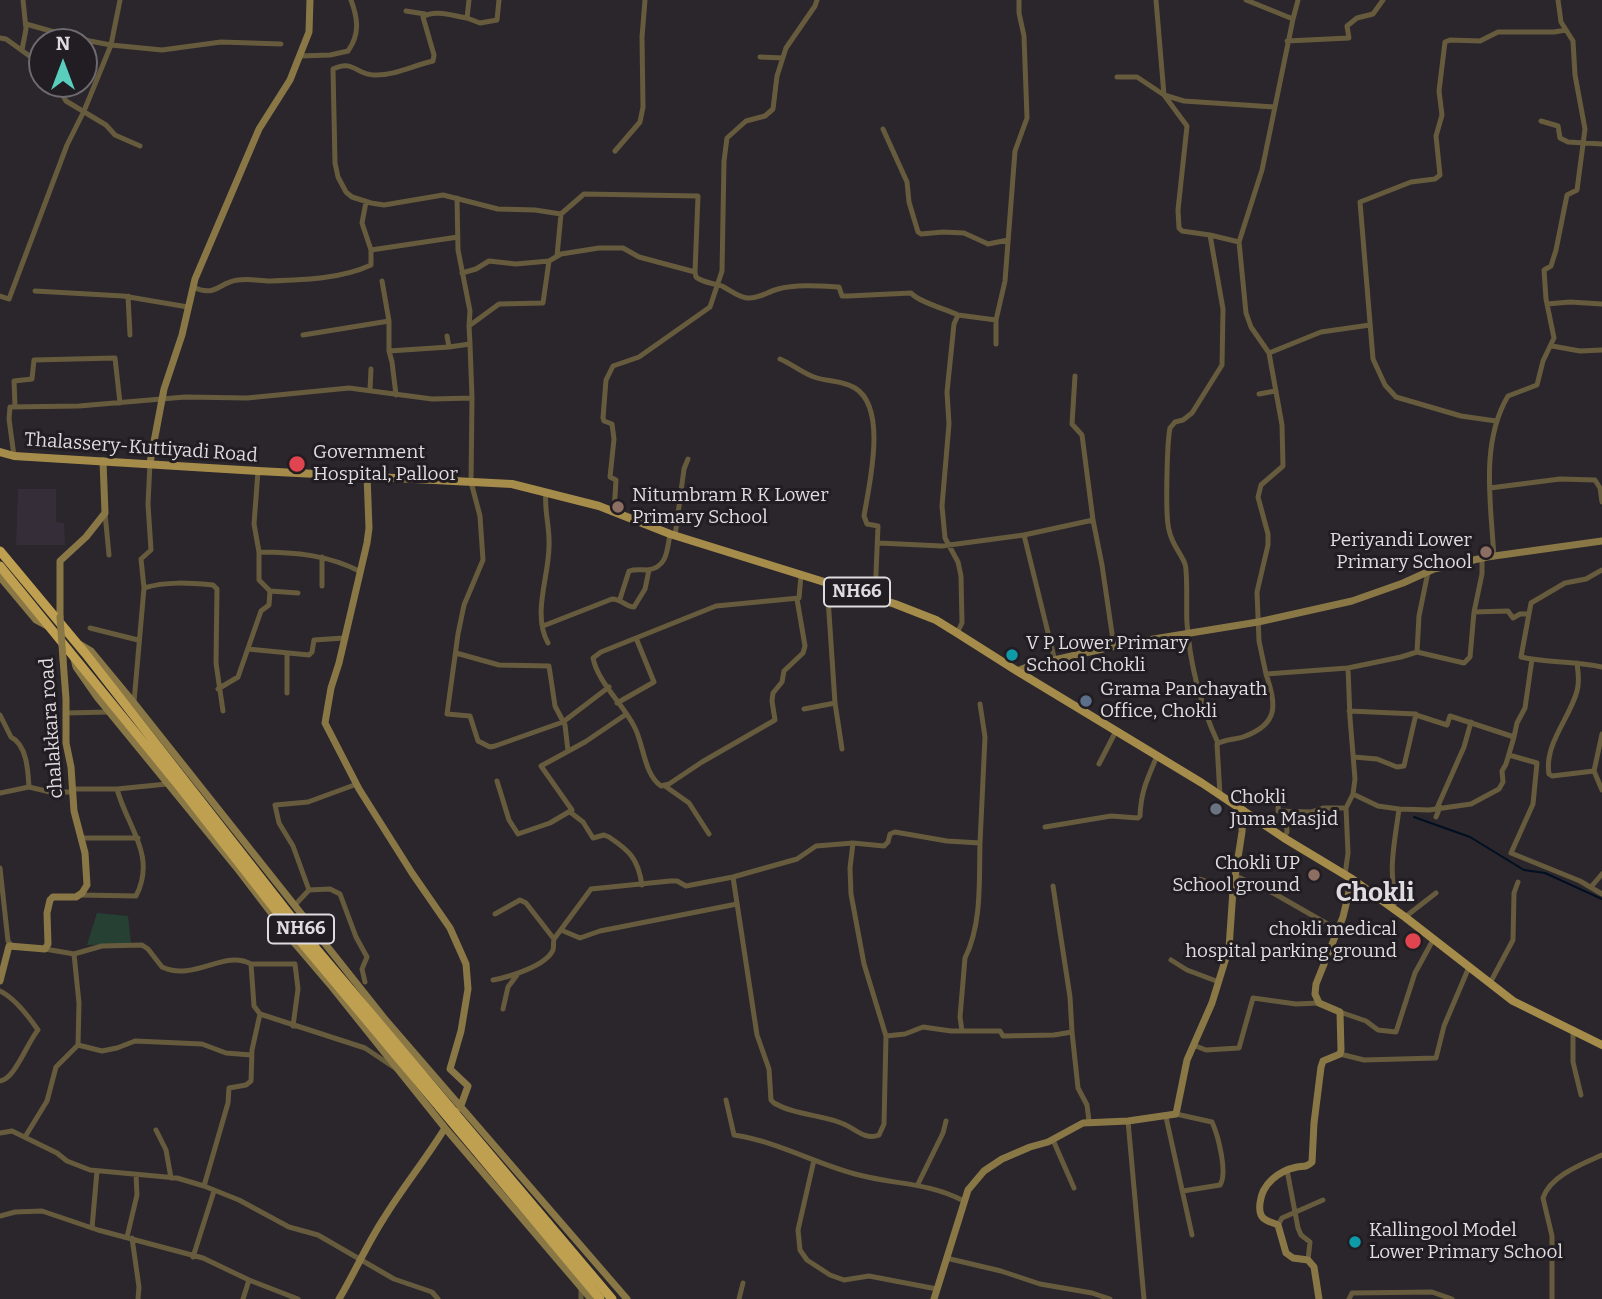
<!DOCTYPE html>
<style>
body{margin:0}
#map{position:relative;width:1602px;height:1299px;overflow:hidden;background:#2a262c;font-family:Bitter,serif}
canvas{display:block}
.north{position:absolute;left:28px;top:28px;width:70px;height:70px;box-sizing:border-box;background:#211d22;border:2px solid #6d696e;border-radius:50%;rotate:0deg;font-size:19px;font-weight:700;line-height:28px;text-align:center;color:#dfdce0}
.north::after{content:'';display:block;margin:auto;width:24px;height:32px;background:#5acebd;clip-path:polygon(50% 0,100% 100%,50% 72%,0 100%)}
</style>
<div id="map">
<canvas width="1602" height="1299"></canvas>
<div class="north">N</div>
</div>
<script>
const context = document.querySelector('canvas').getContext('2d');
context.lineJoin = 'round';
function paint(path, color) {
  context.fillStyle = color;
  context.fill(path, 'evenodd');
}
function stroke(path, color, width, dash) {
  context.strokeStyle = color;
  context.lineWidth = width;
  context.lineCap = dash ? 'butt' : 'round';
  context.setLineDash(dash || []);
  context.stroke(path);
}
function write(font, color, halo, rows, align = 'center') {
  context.font = font + ' Bitter,serif';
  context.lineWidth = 6;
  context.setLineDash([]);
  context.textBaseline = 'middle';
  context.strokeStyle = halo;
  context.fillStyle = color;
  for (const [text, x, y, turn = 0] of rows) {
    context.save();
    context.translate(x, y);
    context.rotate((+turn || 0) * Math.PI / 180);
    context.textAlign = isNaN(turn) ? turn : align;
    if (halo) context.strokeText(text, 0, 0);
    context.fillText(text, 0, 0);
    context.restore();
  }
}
paint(new Path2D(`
 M18,489H56V522L64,523L65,545H16Z`), '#352e38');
paint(new Path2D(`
 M97,913L128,916L131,944L87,945Z`), '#264134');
stroke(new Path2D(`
 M1414,817L1470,837L1524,870L1545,873L1602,899`), '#000f21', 2);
stroke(new Path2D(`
 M469,0L467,18C453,16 435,9 423,17L434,55L433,61C414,65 394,76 374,75C356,75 354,59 333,69L335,163L338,177L346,192L352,197L371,203L384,205L443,195L498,209L535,210L561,214L584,194L698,196L695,272L696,277C703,283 713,283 722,286C730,290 738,297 747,298C759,299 767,292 778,289C796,284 821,286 839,287L842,296H848L911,293C919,302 945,309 958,315L954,324L947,392L949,424L942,506L945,538L958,562L961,576L962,623L957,633
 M1156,0L1164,95L1187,126L1178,210L1179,228L1182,231L1210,235L1223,309L1222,365L1192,413L1183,420L1175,422L1170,428C1167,443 1165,516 1169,530C1172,545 1181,553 1185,564C1188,573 1186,611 1187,623C1190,666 1200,704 1218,743
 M1246,0L1293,19L1298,0
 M406,11L425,14
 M467,18L480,23L497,20L499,0
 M1293,19L1262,170L1239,242L1246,313L1251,327L1269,353L1282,425L1283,466L1261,485L1258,497L1268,534V545L1257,592L1259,641L1266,674L1348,668L1350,718L1355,779L1353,794L1346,808L1348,853L1345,875
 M26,24L79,39L111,45L162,50L221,42L281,44
 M0,38L6,39L42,65
 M1287,41L1349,38L1347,26L1357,18L1373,14L1383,0
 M22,50L26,29L23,0
 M300,56L330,55L348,51C360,34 358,19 351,0
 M760,57L783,58
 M1117,77H1137L1164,95L1184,101L1274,107
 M56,84L66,101L106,125L115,135L140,146
 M1541,121L1558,126L1560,138L1568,142L1602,144
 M883,129L907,182L909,202L918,232L921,234L943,232L964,233L988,244L1008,240
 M615,151L640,122L643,107L642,37L645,0
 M457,198L458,250L470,311L469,326
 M366,202L362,223L371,250
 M1210,235L1239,242
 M557,256L561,214
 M462,273L476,269L489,261L516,264L549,261
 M382,281L389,321V351L392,362L396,395
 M193,287C216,298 219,282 238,280C249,278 260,281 270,281C303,280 341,279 371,265V250L458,237
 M35,291L123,296L188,307
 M0,296L9,299L67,145L84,111L111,45L120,0
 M128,296L130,335
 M1547,304L1570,302L1602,304
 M958,315L996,320L1005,281L1015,151L1027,118L1024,36L1019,13V0
 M303,335L389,321
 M447,336L449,347L470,344L469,326L499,304L543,303L549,261L561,254L599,248H623L639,257L695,272
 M470,344L472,398L471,482L480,516L483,560L464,605L458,634L447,714L470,716L478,741L490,747L495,746L563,722L609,687
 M996,344V320
 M1552,346L1580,351L1602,350
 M389,351L449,347
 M1269,353L1321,332L1370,325
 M780,359C792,364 802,373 814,377C828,382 842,380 855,388C888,408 869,485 864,516L867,524L878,526L875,597
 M1075,376L1072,424L1082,435L1093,520L1102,565L1114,647
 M370,390L371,369
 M1259,394L1275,391
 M15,406L14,381L32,379L34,360L115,358L120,403
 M1496,421L1461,416L1396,397L1385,385L1373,359L1360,202L1411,182L1435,179L1440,175L1436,136L1442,115L1439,91L1445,42L1450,40L1480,41L1498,32H1554L1566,30
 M14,456L9,419L10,407L79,406L185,397L247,398L349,388L432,399L472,398
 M258,471L254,524L259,552C295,552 329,555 361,572
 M1490,488L1560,479L1595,480L1600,488L1602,502
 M546,492C544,509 549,524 549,540C551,573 531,612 548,643
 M614,512L616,480L610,477L614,439L612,424L604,421L603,418L606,380L613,366L639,357L710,307L722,271L724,161L727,138L746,121L765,116L773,109L777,76L786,48L815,6L817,0
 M105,513L109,555
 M675,536L684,469L688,459
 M879,543L942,546L1024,535
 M1494,557C1491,505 1480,443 1508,396L1537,385L1543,361L1554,338L1546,299L1544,270L1551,266L1556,250L1567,195L1577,190L1585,129L1575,75L1573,41L1561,22L1558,0
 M1482,558V574L1474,612L1508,611L1513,618L1520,614H1528
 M1602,570L1586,579L1565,583L1531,603L1521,657C1548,663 1575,661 1602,667
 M827,583L835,703L842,749
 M322,586V557
 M144,588C166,581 190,583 213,585L217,589L216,663L223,711
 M270,591L298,593
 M620,599L629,571C635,569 640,570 647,570C667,568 667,551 670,534
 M797,599L805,646L803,653L784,671L782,682L773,693L772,701L775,720L702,762L669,784L661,786C644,774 644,746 635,728C624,705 598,683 593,658L601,652L716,606L799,598L801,575
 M543,626L612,599C622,599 626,607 634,607L645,589L649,570
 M90,628L138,640
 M248,649L309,655L312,652L314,640L344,638
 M1417,652L1464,663L1470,657L1474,612
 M287,653V693
 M456,653L499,665L549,666L555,706L565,725L568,751
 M1055,661L1024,535L1093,520
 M1577,663C1578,673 1580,681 1577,691C1570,718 1544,744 1549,774L1552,776L1594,771
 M1348,668L1401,657L1417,652L1419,616L1428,572
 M218,689L238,677L261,611L269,605L270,591L259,580V552
 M134,702L144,588L141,559L151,550L148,504L150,463
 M617,703L654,682L636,638
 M804,709L835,703
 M1349,711L1416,714L1404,766L1397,767L1377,759L1354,757
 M66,713L109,712
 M0,715L11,737C27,745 28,771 29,787L50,792H72
 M1416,715L1447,725L1450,716L1514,737L1517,723L1525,708L1532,659
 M1602,734L1594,771L1602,790
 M1509,755L1537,763L1533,804L1511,853L1580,881L1602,894
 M1099,764L1116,731
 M497,781L509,820L518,834L550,823L572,810L541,766L585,742L625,715
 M665,786L689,803L709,834
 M72,789H117C127,827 157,855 136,896L79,895
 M117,789L167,784
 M1279,789L1278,811L1311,812L1323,808H1346
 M0,793L29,787
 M1353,794L1378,806L1399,809
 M1220,795L1217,744C1225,739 1234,740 1243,737C1280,724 1276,704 1266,674
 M1437,808L1464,747L1471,722
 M570,812L583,822L593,838L604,835L609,837C630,851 638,859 642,885
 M1436,817L1440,807
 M1045,827L1111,816L1138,818L1140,816C1141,791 1147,780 1157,756
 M82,838H138
 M1284,838L1287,832L1286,811
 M853,843L884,846L888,842L890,834L895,832L947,841L980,843L985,737L980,704
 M0,868L8,941L11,945
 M1236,876L1275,894L1338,930
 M733,877L757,1035L769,1069L771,1100L774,1103C798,1117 830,1114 853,1129C861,1134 869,1139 879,1135L884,1124L886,1036
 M1199,879L1233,890
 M1053,886L1070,997L1072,1032
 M1591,887L1602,874
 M309,890L330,889L340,894L356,937L367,957L362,969L365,982
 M294,906L309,890L293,846L279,823L275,805L308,802L357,784
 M1391,907L1398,899C1386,878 1396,834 1399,809L1429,810L1471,804L1499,789L1503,782L1502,771L1506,764L1514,737
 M495,914L520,900L526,903L554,939
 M1405,917L1436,893
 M561,930L580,938L600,931L737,904
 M45,949L74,954L102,946L142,945L148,949L162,967C194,982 224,949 251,964L254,1006L260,1014L365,1048L395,1068
 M1171,960L1187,970L1219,982
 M251,964H295L298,989L293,1026
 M493,980C509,977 546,966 553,950C554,947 553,943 554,939L591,889L670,881H677L686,886L733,877L797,859L816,846L853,843L850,868L851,894L864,964L886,1036L905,1034L923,1027L951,1031H1000L1003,1036L1054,1035L1072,1032L1078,1088L1087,1105L1089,1121
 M1490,983L1513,940L1514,893L1518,882
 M0,991C15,998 29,1017 38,1030C27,1043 15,1079 0,1081
 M503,1009L508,987L517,975
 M1340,1012L1366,1021L1378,1030L1396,1032L1415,973L1433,940
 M1573,1029V1062L1581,1095
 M962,1031L960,1017L965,958C982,924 979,881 980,843
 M78,1045L102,1051L117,1048L135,1041L202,1044L226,1053L251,1055
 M1193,1045L1206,1050L1239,1048L1253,998L1296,1004L1319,1003
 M1340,1054L1364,1060L1436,1058L1444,1026L1469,967
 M726,1100L734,1135C780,1142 815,1164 859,1175C897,1185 927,1182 964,1201
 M1176,1114L1212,1122C1218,1135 1228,1173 1220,1185L1183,1191
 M1166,1117L1192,1235
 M1128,1121L1144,1299
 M156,1130L166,1150L171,1178
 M0,1133L12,1131L57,1153L67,1161L90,1170L177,1178L204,1186L239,1200L289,1227L318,1235L394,1279L432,1292L438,1299
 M25,1137L47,1101L56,1067L78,1045L79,1003L74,954
 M1053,1140L1074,1188
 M814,1160L798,1230L800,1250L807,1260L830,1275L844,1280L869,1276L937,1289
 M1287,1170L1298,1228L1301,1235L1310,1242L1308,1260
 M918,1184L943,1133L946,1121
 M204,1186L228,1103L229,1088L246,1085L251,1081L252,1050L260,1014
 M0,1216L15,1212L42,1211L98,1230L203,1258L249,1280L298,1299
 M1278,1225L1282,1218L1323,1200
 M92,1228L97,1171
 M127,1237L137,1195L136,1175
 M132,1238L139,1287L138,1299
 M193,1257L214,1191
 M946,1258L1001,1271L1040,1284L1092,1293L1110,1299
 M581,1288V1299
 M243,1299L249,1280
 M739,1299L743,1283
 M1349,1299L1352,1293L1432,1292L1452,1299
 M1552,1299V1236L1543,1198C1550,1176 1582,1164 1602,1155`), '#675b3d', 5);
stroke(new Path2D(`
 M150,463L164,389L182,335L195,279L259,129L290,80L309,32L310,0
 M367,475L369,528L367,543L339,663L331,688L325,723L359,789L412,873L450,928L466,964L468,989L461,1031L450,1069L468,1086L460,1108
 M0,577L36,620L47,626
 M60,617V561L86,537L105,513L103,461
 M81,645L91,651L134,703L384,1018L627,1299
 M74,659L76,667L97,697L236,867L291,939L332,987L445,1128L591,1299
 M1017,671L1032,665L1129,643L1258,622L1352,601L1403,583L1434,569L1487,557L1602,541
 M0,981L9,946L45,949L48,944L47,913L50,900L53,897H76L82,893L87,885L85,853L74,811L71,767L66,743V699L63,659
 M339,1299C355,1272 367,1244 384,1218C403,1187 426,1159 445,1128
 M934,1299L968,1190L984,1171L1002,1159L1030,1147L1048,1142L1083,1123L1128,1121L1176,1114L1187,1060L1212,1003L1229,948L1233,890L1242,832L1243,810
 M1319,1299L1314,1267L1308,1260L1293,1258L1286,1253L1278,1225C1266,1220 1258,1220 1260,1203C1262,1184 1278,1171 1297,1167C1304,1166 1307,1167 1312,1162L1314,1123L1321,1067L1323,1061L1340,1054L1341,1050L1340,1012L1319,1003L1315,994L1316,984L1343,917L1352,879`), '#8a7746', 7);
stroke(new Path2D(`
 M0,452L14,456L258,471L512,484L599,506L670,534L895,604L936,620L957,633L1017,671L1202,783L1284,838L1352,879L1405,917L1513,1001L1602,1045`), '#a68c4b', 8);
stroke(new Path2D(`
 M0,551L85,653L318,951L612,1299
 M0,566L179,786L292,931L600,1299`), '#bfa050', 9);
stroke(new Path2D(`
 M60,617L63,659`), '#8a7746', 7);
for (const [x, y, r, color] of [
 [297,464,9,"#e0444e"],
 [618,507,7,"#8d6e63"],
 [1486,552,7,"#8d6e63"],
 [1012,655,7,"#0f9aa8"],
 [1086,701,7,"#5c6f8a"],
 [1216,809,7,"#6b7280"],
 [1314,875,7,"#8d6e63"],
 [1413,941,9,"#e0444e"],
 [1355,1242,7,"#0f9aa8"]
]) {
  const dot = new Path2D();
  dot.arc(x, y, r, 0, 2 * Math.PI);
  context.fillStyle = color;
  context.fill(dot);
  stroke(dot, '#211d22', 2.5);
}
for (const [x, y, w] of [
 [857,592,66],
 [301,929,66]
]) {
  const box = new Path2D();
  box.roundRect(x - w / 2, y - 14.5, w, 29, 5);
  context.fillStyle = '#211d22';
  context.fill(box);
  stroke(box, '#dfdce0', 2);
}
write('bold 18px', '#dfdce0', null, [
 ["NH66",857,592],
 ["NH66",301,929]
]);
write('19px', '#dfdce0', '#211d22', [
 ["Thalassery-Kuttiyadi Road",141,448,4],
 ["chalakkara road",52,728,-94]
]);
write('19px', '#dfdce0', '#211d22', [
 ["Government",313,453],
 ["Hospital, Palloor",313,475],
 ["Nitumbram R K Lower",632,496],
 ["Primary School",632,518],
 ["Periyandi Lower",1472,541,"right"],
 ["Primary School",1472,563,"right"],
 ["V P Lower Primary",1026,644],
 ["School Chokli",1026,666],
 ["Grama Panchayath",1100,690],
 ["Office, Chokli",1100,712],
 ["Chokli",1230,798],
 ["Juma Masjid",1230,820],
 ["Chokli UP",1300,864,"right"],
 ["School ground",1300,886,"right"],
 ["chokli medical",1397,930,"right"],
 ["hospital parking ground",1397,952,"right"],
 ["Kallingool Model",1369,1231],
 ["Lower Primary School",1369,1253]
], 'left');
write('bold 26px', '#dfdce0', '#211d22', [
 ["Chokli",1375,894]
]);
</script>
